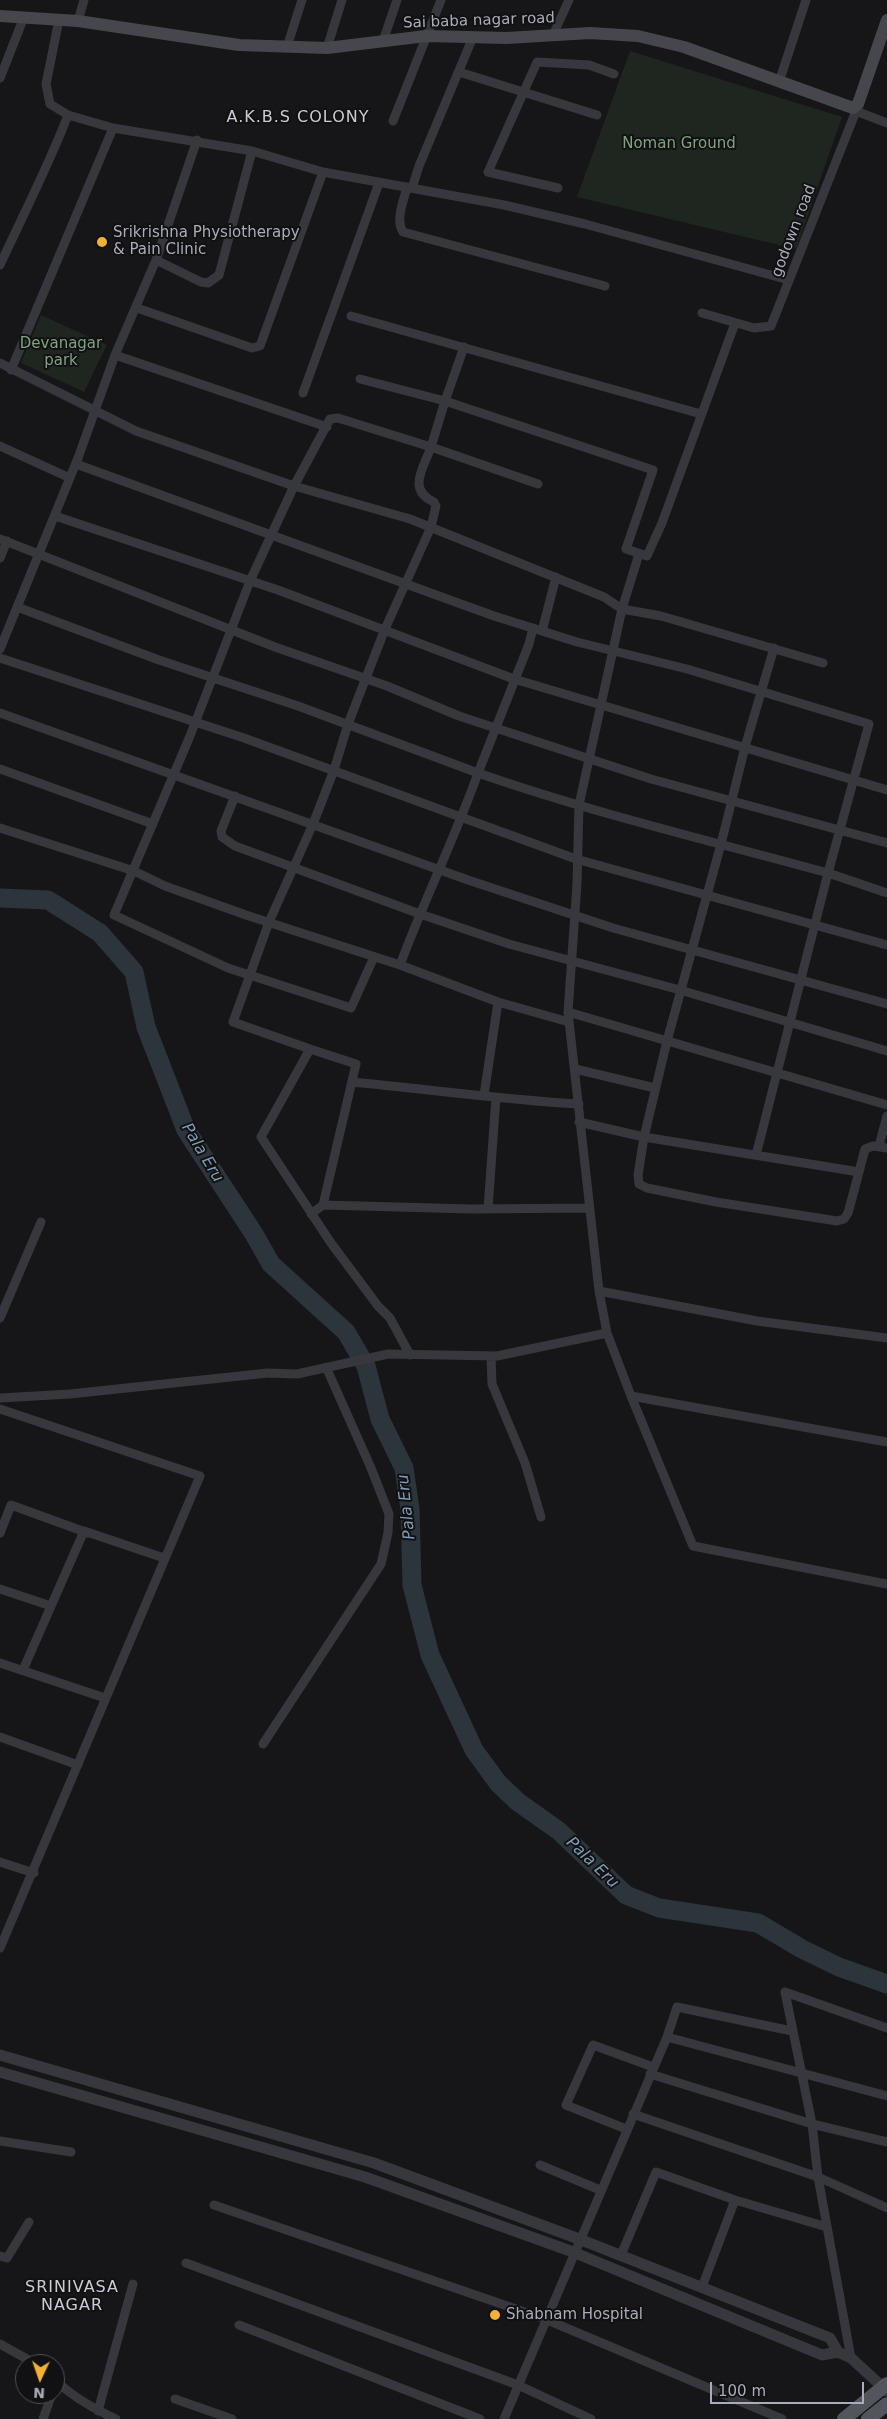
<!DOCTYPE html>
<style>
body{margin:0}
#map{position:relative;width:887px;height:2419px;overflow:hidden;background:#161618;font-family:"DejaVu Sans",sans-serif}
canvas{display:block}
.north{position:absolute;left:15px;top:2354px;width:50px;height:50px;box-sizing:border-box;background:#111113;border:1px solid #4d4f55;border-radius:50%;rotate:183deg;font-size:14px;font-weight:700;line-height:20px;text-align:center;color:#a8adb8}
.north::after{content:'';display:block;margin:auto;width:18px;height:22px;background:#f2b134;clip-path:polygon(50% 0,100% 100%,50% 72%,0 100%)}
.scale{position:absolute;left:710px;top:2382px;width:154px;height:22px;box-sizing:border-box;border:2px solid #a8adb8;border-top:0;padding-left:6px;font-size:15px;line-height:18px;white-space:nowrap;color:#a8adb8;-webkit-text-stroke:4px #111113;paint-order:stroke}
</style>
<div id="map">
<canvas width="887" height="2419"></canvas>
<div class="north">N</div>
<div class="scale">100 m</div>
</div>
<script>
const context = document.querySelector('canvas').getContext('2d');
context.lineJoin = 'round';
function paint(path, color) {
  context.fillStyle = color;
  context.fill(path, 'evenodd');
}
function stroke(path, color, width, dash) {
  context.strokeStyle = color;
  context.lineWidth = width;
  context.lineCap = dash ? 'butt' : 'round';
  context.setLineDash(dash || []);
  context.stroke(path);
}
function write(font, color, halo, rows, align = 'center') {
  context.font = font + ' "DejaVu Sans",sans-serif';
  context.lineWidth = 4;
  context.setLineDash([]);
  context.textBaseline = 'middle';
  context.strokeStyle = halo;
  context.fillStyle = color;
  for (const [text, x, y, turn = 0] of rows) {
    context.save();
    context.translate(x, y);
    context.rotate((+turn || 0) * Math.PI / 180);
    context.textAlign = isNaN(turn) ? turn : align;
    if (halo) context.strokeText(text, 0, 0);
    context.fillText(text, 0, 0);
    context.restore();
  }
}
paint(new Path2D(`
 M630,51L842,117L796,249L577,197Z
 M41,315L107,345L84,392L21,363Z`), '#1e261f');
stroke(new Path2D(`
 M0,898L48,900L100,933L134,972L146,1027L186,1130L254,1234L271,1264L346,1332L366,1366L380,1419L404,1468L410,1509L412,1585L430,1655L474,1750L498,1783L518,1802L559,1831L626,1895L659,1908L758,1923L802,1949L839,1967L887,1984`), '#2c353c', 19);
stroke(new Path2D(`
 M78,21L84,0
 M553,35L569,0
 M383,41L397,0
 M287,47L302,0
 M327,48L342,0
 M459,72L597,115
 M0,78L24,17
 M779,82L806,0
 M393,121L441,0
 M113,128L252,151L323,172L504,205L585,224L789,280
 M407,187C404,200 395,220 403,232L605,286
 M412,188L419,166L473,37
 M558,188L488,172L537,62L589,65L614,74
 M156,260L201,282L208,283L219,275L252,151
 M0,265C23,215 48,167 68,115
 M137,308L252,348L260,346L323,172
 M702,313L754,328L771,326L856,111L887,123
 M351,316L701,414
 M115,355L327,427
 M0,363L136,431L294,486L410,519L604,597L622,609L661,616L823,663
 M11,370L113,128L68,115L50,104L46,84L59,20
 M360,379L445,401L464,347
 M303,393L379,183
 M0,446L70,478
 M76,464L494,616L577,642L687,669L869,724L828,873C711,841 593,813 478,773L529,644L533,628
 M55,516L278,590L514,679L887,790
 M0,539L275,647L387,686L459,716L651,779L887,843
 M0,558L7,541
 M542,631L556,577
 M774,648L745,747L721,844L667,1041L644,1137L638,1175L639,1184L647,1188L716,1202L837,1221L844,1219L848,1213L859,1172
 M0,649L78,458L115,355L156,260L197,140
 M0,658L244,738L576,859L887,945
 M0,713L468,880L613,928L887,1004
 M0,769L153,824
 M235,796L221,831L222,837L235,846L420,914L509,944L680,990L887,1051
 M0,828L134,871L165,886L246,915L400,965C424,900 455,838 478,773L298,706L159,660L17,607
 M374,957L351,1008L228,968L114,915L190,736L250,581L294,486L330,419L338,418L431,447L445,401L653,470L626,549L647,556L662,523L735,323
 M400,965L498,1002L569,1022
 M568,1012L887,1105
 M310,1049L356,1064L323,1205L311,1214
 M575,1069L655,1088
 M352,1082C427,1089 503,1100 579,1104
 M484,1095L498,1002
 M579,1122L644,1137L859,1172L865,1149L873,1146L887,1148
 M879,1146L887,1116
 M756,1155L828,873L887,893
 M323,1205L472,1209L589,1208
 M488,1209L496,1097
 M599,1291L568,1012L577,884L579,805L622,609L639,554
 M0,1318L41,1222
 M607,1333L599,1291L757,1321L887,1338
 M410,1355L390,1318L378,1306L331,1243L261,1137L310,1049L233,1022L269,922L313,824L334,770L348,724L385,629L431,527L436,506L434,502C407,490 423,469 431,447L538,484
 M491,1356L492,1384L525,1463L541,1517
 M631,1396L693,1546L887,1584
 M0,1398L70,1394L268,1373L297,1374L388,1354L497,1356L607,1333L631,1396L887,1442
 M0,1409L200,1476L0,1948
 M0,1533L11,1505L88,1533
 M0,1589L51,1606
 M0,1663L105,1698
 M23,1670L84,1531L164,1558
 M0,1737L78,1765
 M263,1744L381,1564L388,1533L389,1514L371,1468L326,1367
 M0,1862L34,1873
 M785,1992L812,2124L818,2177L851,2358
 M785,1992L887,2028
 M667,2037L887,2096
 M650,2074L812,2124L887,2142
 M633,2114L818,2177L887,2208
 M626,2129L566,2105L593,2045L653,2067
 M0,2141L71,2152
 M540,2165L600,2190
 M214,2205L545,2319L782,2419
 M621,2255L656,2172L735,2200L827,2227
 M0,2256L7,2258L29,2222
 M186,2263L518,2385L591,2419
 M702,2287L735,2200
 M239,2325L480,2419
 M0,2344L36,2364
 M55,2380C73,2397 94,2409 116,2419
 M175,2399L232,2419
 M98,2411L133,2284
 M43,2419L52,2394
 M504,2419L667,2037L677,2007L792,2031`), '#37383d', 9);
stroke(new Path2D(`
 M0,2055L374,2163L579,2239L830,2338L838,2352L851,2358L887,2391
 M0,2072L365,2177L573,2252L822,2355L838,2352`), '#37383d', 11);
stroke(new Path2D(`
 M0,16L78,21L239,45L327,48L426,36L507,38L590,33L638,36L684,47L853,108L858,104L887,20`), '#45474d', 12);
stroke(new Path2D(`
 M844,2419L887,2384
 M868,2419L887,2404`), '#53555c', 14);
for (const [x, y, r, color] of [
 [102,242,6,"#f2b134"],
 [495,2315,6,"#f2b134"]
]) {
  const dot = new Path2D();
  dot.arc(x, y, r, 0, 2 * Math.PI);
  context.fillStyle = color;
  context.fill(dot);
  stroke(dot, '#111113', 2);
}
write('15px', '#a8adb8', '#111113', [
 ["Sai baba nagar road",479,21,-2],
 ["godown road",794,231,-69]
]);
write('15px', '#7fa381', '#111113', [
 ["Noman Ground",679,144],
 ["Devanagar",61,344],
 ["park",61,361]
]);
write('15px', '#a8adb8', '#111113', [
 ["Srikrishna Physiotherapy",113,233],
 ["& Pain Clinic",113,250],
 ["Shabnam Hospital",506,2315]
], 'left');
context.letterSpacing = '1px';
write('16px', '#c9ccd4', '#111113', [
 ["A.K.B.S COLONY",298,118],
 ["SRINIVASA",72,2288],
 ["NAGAR",72,2306]
]);
context.letterSpacing = '0px';
write('italic 16px', '#7f9bb3', '#111113', [
 ["Pala Eru",202,1153,59],
 ["Pala Eru",407,1507,-96],
 ["Pala Eru",592,1863,44]
]);
</script>
